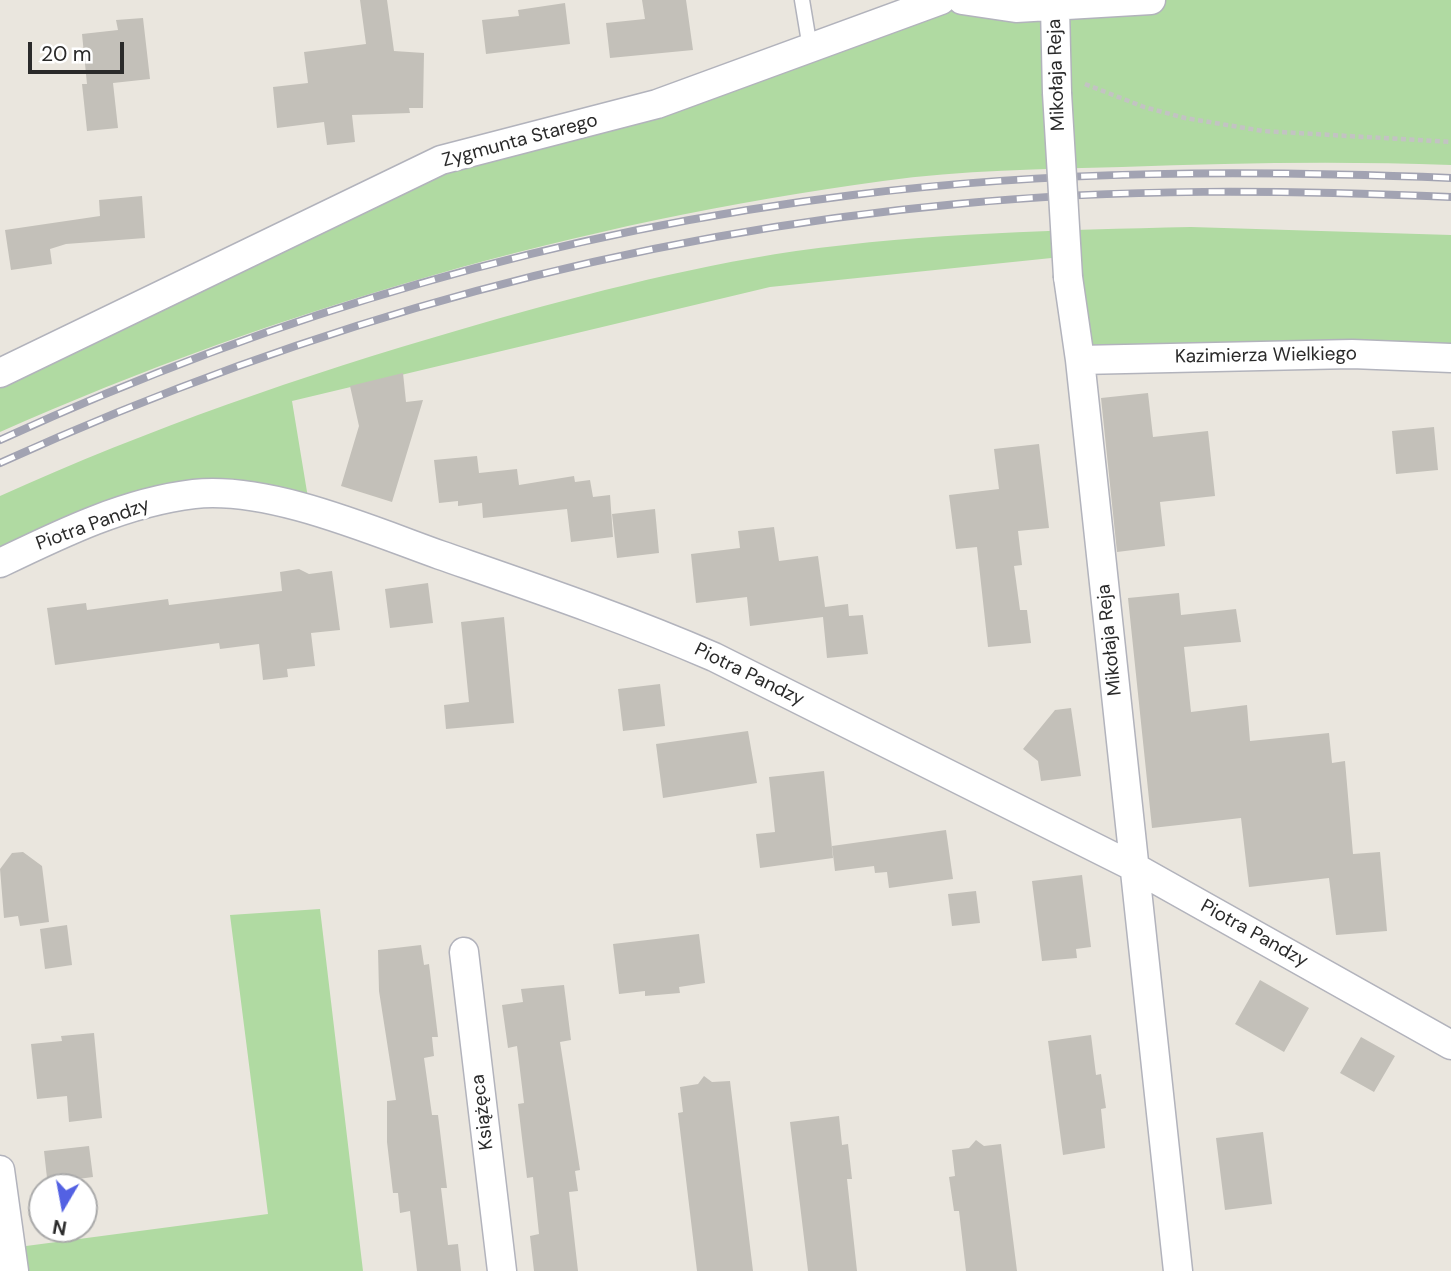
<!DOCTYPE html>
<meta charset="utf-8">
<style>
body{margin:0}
#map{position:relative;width:1451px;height:1271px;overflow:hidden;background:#eae6de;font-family:"DM Sans",sans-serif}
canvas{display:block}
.north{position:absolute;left:28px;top:1173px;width:70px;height:70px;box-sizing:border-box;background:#fff;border:2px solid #aaa;border-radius:50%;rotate:190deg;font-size:19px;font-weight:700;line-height:28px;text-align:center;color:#2a2a2a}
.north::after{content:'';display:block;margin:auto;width:24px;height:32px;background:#5361e3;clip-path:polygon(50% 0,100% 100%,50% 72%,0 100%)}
.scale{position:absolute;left:28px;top:42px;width:96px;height:32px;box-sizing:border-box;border:4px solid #2a2a2a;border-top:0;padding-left:9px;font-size:21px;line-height:24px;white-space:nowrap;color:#2a2a2a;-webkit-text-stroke:5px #fff;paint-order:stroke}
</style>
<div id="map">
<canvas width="1451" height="1271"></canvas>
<div class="north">N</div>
<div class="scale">20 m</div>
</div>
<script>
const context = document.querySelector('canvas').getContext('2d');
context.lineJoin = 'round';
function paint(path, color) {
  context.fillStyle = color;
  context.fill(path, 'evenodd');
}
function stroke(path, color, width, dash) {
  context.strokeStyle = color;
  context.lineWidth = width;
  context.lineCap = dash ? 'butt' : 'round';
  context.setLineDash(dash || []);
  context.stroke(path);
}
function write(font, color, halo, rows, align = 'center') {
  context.font = font + ' "DM Sans",sans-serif';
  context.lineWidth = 7;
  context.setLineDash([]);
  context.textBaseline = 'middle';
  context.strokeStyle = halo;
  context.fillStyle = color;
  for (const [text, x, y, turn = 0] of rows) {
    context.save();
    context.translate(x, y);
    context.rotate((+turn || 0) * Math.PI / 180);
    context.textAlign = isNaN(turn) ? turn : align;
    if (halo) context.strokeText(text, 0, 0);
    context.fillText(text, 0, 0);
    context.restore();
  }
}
paint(new Path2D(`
 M941,0H1451V165C1341,161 1232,163 1122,167C1042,169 962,170 883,181C579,222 280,308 0,432V373L399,178Z
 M1191,227L1451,235V358L1080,360L1071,256L770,287L292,401L310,510L197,494L0,563V496C151,428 300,376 459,330C569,298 682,268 796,251C927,233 1058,230 1191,227Z
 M320,909L363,1271H14L11,1248L268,1214L230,915Z`), '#b0daa2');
paint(new Path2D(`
 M360,0H387L394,51L424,53L423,108H409L410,113L352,115L355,142L327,145L324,122L277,128L273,87L308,83L304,52L366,44Z
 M642,0H686L693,50L610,58L606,23L645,19Z
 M565,3L570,44L486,54L482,20L519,16L518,10Z
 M143,18L150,79L113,83L118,128L87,131L82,84H87L82,34L118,30L116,20Z
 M142,196L145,238L66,244L50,249L52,264L11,270L5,230L100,216L99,200Z
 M403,373L406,402L423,400L392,502L341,486L359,426L350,386Z
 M1148,393L1153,437L1208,431L1215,496L1160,502L1165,546L1117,552L1101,398Z
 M1434,427L1438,470L1396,474L1392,431Z
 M1039,444L1049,528L1018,531L1022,565L1014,566L1020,610H1027L1031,643L988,647L977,547L956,549L949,495L999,489L994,449Z
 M477,456L479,473L517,469L519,485L574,476L575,482L590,480L593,497L610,495L613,537L571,542L567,509L483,518L482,503L458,506V501L439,503L434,460Z
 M655,509L659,553L617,558L612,514Z
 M774,527L779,561L818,556L825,607L848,604L849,616L863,615L868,654L827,658L823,617L750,626L747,597L696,603L691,554L740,548L738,531Z
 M299,569L309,574L332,571L340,630L311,633L315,666L287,669L288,677L263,680L259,644L220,649L219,643L55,665L47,608L86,603L87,610L168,599L169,605L282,591L280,572Z
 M428,583L433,623L390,628L385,589Z
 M1179,593L1181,615L1236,609L1241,642L1184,647L1191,712L1247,705L1250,741L1329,733L1332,763L1345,761L1353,854L1380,852L1387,931L1336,935L1329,878L1249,887L1241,818L1152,828L1128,598Z
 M504,617L514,723L446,729L444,705L469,702L461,622Z
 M660,684L665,726L623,731L618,689Z
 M1071,708L1081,776L1041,781L1038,761L1023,749L1055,710Z
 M748,731L757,783L663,798L656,744Z
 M824,771L833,858L760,868L756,834L775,832L769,777Z
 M946,830L953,879L889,888L887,872L875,873L874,866L835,871L832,846Z
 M23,852L42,866L49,922L20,926L18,916L4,918L0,869L12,853Z
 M1082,875L1091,947L1076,949L1077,958L1042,961L1032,881Z
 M976,891L980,923L952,926L948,894Z
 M67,925L72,965L45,969L40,929Z
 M699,934L705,983L679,987L680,993L645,996V991L619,994L613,944Z
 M421,945L424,965L429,964L438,1037H432L434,1056L424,1058L432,1115H438L447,1188H441L448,1245L458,1244L461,1271H417L410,1211L400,1213L398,1193H393L387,1142V1101L396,1100L379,991L378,950Z
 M1260,980L1309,1008L1284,1052L1235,1024Z
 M564,985L571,1040L560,1042L580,1170L575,1171L578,1191L569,1192L578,1271H534L530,1236L539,1234L533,1177L527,1178L522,1138L518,1104L524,1103L517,1046L508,1048L502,1005L523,1002L521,989Z
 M94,1033L102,1118L69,1122L67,1096L37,1099L31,1044L62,1041L61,1036Z
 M1091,1035L1096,1075L1101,1074L1106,1108L1101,1109L1105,1148L1063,1155L1048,1041Z
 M1361,1037L1395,1056L1374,1092L1340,1073Z
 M704,1076L712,1082L730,1081L753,1271H697L678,1113L683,1112L680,1087L698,1084Z
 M839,1116L842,1145L848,1144L852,1179H847L857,1271H808L790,1122Z
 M1263,1132L1272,1204L1225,1210L1216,1138Z
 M976,1140L984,1146L1001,1144L1017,1271H966L959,1211H954L949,1177L955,1176L952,1150L969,1148Z
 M89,1146L93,1177L78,1179L79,1187H48L44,1151Z`), '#c3c0b9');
const service = new Path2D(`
 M802,0L810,48`);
const minor = new Path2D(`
 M962,0L1016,8L1151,0
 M1055,7L1057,93
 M1068,277L1080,360L1178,1271
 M1080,360L1352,354L1451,358
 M0,373L441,160L657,104L941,0
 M0,563C62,533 126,502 194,494C269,486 370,530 440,555C532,587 624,618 714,657L1134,867L1451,1045
 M464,952L502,1271
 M0,1170L14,1271`);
stroke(service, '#b2b3bc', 17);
stroke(minor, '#b2b3bc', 31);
stroke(new Path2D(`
 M1085,84L1144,107L1185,118L1263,131L1451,142`), '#c3c3c3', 4.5, [5, 3.5]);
stroke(service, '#fff', 14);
stroke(minor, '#fff', 28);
const rail = new Path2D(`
 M0,440C270,316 558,231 853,195C1052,170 1251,170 1451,178
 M0,463C304,325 624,235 957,204C1121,188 1286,190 1451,197`);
stroke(rail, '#a2a3b2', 8);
stroke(rail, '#fff', 5, [16]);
const minorBridge = new Path2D(`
 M1057,93L1068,277`);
stroke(minorBridge, '#b2b3bc', 31, []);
stroke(minorBridge, '#fff', 28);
write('19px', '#2a2a2a', '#fff', [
 ["Mikołaja Reja",1057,75,-92],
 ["Zygmunta Starego",520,141,-15],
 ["Kazimierza Wielkiego",1266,356,-1],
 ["Piotra Pandzy",93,525,-20],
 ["Mikołaja Reja",1110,640,-96],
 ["Piotra Pandzy",749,675,26],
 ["Piotra Pandzy",1254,934,29],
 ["Książęca",483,1112,-97]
]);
</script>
